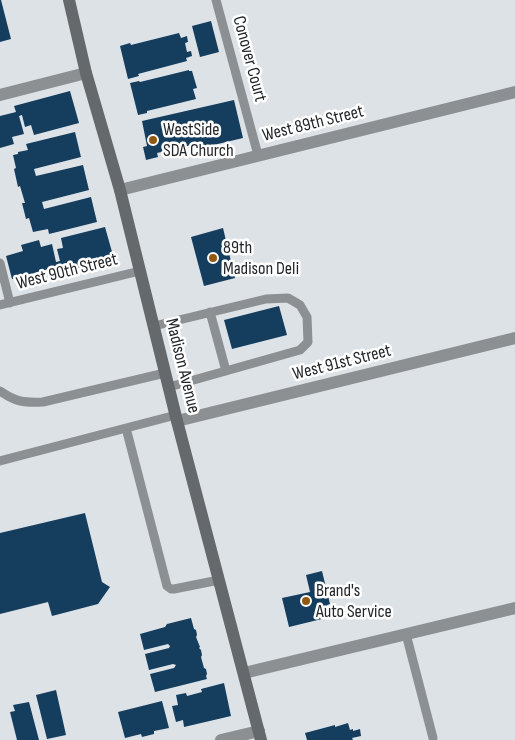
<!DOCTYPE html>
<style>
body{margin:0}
canvas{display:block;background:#dde2e7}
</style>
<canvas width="515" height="740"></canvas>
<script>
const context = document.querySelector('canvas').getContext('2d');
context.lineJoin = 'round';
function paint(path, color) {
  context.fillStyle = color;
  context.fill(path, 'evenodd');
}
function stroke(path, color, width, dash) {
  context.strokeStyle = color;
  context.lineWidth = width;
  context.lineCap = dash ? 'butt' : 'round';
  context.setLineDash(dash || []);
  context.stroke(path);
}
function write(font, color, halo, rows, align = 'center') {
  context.font = font + ' "Sofia Sans Condensed",sans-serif';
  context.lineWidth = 5;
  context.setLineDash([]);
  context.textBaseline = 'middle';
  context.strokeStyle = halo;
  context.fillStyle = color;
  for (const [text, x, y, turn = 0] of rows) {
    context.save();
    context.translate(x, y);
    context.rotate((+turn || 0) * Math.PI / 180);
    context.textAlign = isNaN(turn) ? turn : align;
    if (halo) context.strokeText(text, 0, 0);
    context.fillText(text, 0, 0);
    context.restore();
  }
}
paint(new Path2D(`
 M0,0H1L11,39L0,42Z
 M211,21L219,52L200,57L192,26Z
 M179,33L181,38L187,36L188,42L185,43L187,52L191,51L192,56L186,58L187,61L138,74L139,76L128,79L120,46L130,43L131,45Z
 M189,70V71H192L197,88L193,89L196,99L147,111V113L138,115L130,83L139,81L140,82Z
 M70,91L79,123L34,135L31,125L25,127L22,115L19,116L24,134L12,137L14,144L0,148V116L16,112L14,106Z
 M234,100L243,138L201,148L200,143L157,153L158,157L146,160L143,147L147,146L142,121Z
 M75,132L81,157L34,169L36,176L83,165L89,190L42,202L44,209L91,197L97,222L49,234L48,229L33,232L29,218L26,219L22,203H25L20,186L18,187L14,169L16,168L13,155L18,154V152L28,150L26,144Z
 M105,227L114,259L58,273L56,267L12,279L6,256L23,251L21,245L39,240L41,247L52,244L56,262L60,261L57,249L63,248L61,238Z
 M223,228L235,278L204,286L191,237Z
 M279,306L287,335L232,349L224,320Z
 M85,513L102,582L110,587L98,604L52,616L48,602L0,614V533Z
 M322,571L330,604L327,605L330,617L289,627L282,598L310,592L306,575Z
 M191,618L194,629L196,630L197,635L196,637L200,647L199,648L201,650L202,655L201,657L204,668L206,669L207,674L206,676L207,679L155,692L150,674L174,668L176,665L173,664L149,670L145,654L169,648L170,646L168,644L144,650L140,634L165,627L167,624Z
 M224,683L231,716L184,727L183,720L176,722L172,706L178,705L176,695L186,693L187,696L202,692L201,689Z
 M56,690L66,735L47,739L36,695Z
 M162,701L169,728L154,731V734L142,737L141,734L125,738L118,712Z
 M29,702L39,740H17L10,712L15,711L13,705Z
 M348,723L350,730L353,729V731L360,729L361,736L352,738L353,740H307L305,733L335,725V727Z`), '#153d5e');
stroke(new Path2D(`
 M216,0L258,155
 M0,263L10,303
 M0,305L140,271
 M210,312L226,371
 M154,326L266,299L288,298L300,305L307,317L308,342L300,350L169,387
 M0,391C16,402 24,403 43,402L165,373
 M126,428L167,586L171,589H174L219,580
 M0,461L176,415
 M406,634L433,738`), '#8d9092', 9);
stroke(new Path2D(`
 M0,95L86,73
 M120,190L515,92
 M177,421L515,338
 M244,673L515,608
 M221,740L259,731`), '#8d9092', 12);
stroke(new Path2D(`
 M69,0L86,73L120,190L177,421L261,740`), '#65696c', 12);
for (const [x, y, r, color] of [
 [153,140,5,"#915a11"],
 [213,258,5,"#915a11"],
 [306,601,5,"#915a11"]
]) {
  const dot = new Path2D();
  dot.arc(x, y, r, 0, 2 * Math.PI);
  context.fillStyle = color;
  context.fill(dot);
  stroke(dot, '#fff', 2);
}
write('18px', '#232527', '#fff', [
 ["Conover Court",249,59,75],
 ["West 89th Street",313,124,-14],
 ["West 90th Street",67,272,-14],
 ["West 91st Street",342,363,-14],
 ["Madison Avenue",182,366,76]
]);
write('18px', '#232527', '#fff', [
 ["WestSide",163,130],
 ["SDA Church",163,151],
 ["89th",223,248],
 ["Madison Deli",223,269],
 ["Brand's",316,591],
 ["Auto Service",316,612]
], 'left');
</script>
